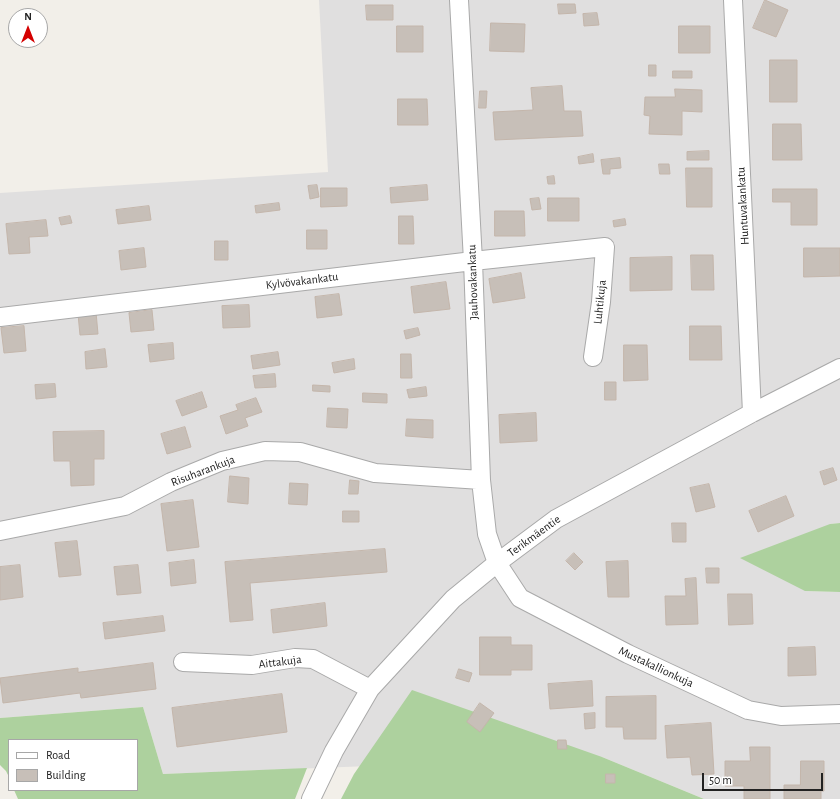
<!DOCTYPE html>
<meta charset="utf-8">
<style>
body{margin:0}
#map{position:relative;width:840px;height:799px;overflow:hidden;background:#f2efe9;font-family:"Alegreya Sans",sans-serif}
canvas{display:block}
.legend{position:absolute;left:8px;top:739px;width:130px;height:52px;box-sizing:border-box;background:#fff;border:1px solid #a7a7a7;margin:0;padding:5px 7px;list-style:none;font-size:12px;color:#222}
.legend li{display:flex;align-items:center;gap:8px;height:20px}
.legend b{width:20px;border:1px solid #a7a7a7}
.north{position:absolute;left:8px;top:8px;width:40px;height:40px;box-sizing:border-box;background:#fff;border:1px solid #a7a7a7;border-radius:50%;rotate:0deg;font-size:11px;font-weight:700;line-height:16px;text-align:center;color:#222}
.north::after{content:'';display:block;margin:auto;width:14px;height:18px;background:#d40000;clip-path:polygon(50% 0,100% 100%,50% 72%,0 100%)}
.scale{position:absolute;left:702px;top:773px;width:121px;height:18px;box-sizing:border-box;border:2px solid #222;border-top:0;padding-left:5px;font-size:12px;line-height:14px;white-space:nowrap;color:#222;-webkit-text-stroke:3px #fff;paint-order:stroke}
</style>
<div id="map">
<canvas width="840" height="799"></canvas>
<ul class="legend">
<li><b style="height:5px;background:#fff"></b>Road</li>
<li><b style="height:11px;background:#c7bfb8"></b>Building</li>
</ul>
<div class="north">N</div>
<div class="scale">50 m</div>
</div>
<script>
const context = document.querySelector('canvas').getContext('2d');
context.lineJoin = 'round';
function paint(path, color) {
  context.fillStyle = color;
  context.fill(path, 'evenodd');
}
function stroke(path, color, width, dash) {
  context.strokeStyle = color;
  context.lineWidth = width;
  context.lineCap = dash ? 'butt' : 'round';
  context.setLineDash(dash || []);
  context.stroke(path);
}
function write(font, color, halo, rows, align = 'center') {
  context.font = font + ' "Alegreya Sans",sans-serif';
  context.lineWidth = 3;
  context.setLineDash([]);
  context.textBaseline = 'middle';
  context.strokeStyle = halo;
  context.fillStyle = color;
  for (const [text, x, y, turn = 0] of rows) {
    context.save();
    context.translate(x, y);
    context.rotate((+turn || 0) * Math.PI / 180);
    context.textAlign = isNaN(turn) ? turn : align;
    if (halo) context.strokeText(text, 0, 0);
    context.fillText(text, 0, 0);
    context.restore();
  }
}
paint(new Path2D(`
 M319,0H840V523L830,524L805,591L840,592V799H704L602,757L163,774L143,707L0,718V193L328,172Z`), '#e0dfdf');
paint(new Path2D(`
 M840,523V592L805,591L740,558L830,524Z
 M412,690L602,757L704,799H341L354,774Z
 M143,707L163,774L307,768L295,799H18L14,790H137V740H9V777L6,771L0,765V718Z`), '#add19e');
const building = new Path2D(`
 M765,0L788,10L776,37L753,28Z
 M558,4H575L576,13L559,14Z
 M366,5H393V20H367Z
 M597,13L599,25L584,26L583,14Z
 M491,23L525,24L524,52L490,51Z
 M397,26H423V52H397Z
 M679,26H710V53H679Z
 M770,60H797V102H770Z
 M649,65H656V76H649Z
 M673,71H692V78H673Z
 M562,86L564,111H581L583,136L495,140L493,112L533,110L531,88Z
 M675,89L702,90V112L682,111V135L649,134L650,116L644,115L645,97H675Z
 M480,91H487L486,108H479Z
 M398,99H427L428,125H398Z
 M773,124H801L802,160H773Z
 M709,151V160H687V152Z
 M593,154L594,162L579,164L578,157Z
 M620,158L621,168L610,169V174H603L601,160Z
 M659,164H669L670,174H660Z
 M686,168H712V207H687Z
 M554,176L555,184H548L547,177Z
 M317,185L319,197L310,199L308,186Z
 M427,185L428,200L391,203L390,188Z
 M321,188H347V206L321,207Z
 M773,189H817V225H791V202H773Z
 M539,198L541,209L532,210L530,199Z
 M548,198H579V221H548Z
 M279,203L280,210L256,213L255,206Z
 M149,206L151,220L118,224L116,210Z
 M495,211H524L525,236H495Z
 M70,216L72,223L61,225L59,218Z
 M399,216H413L414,244H399Z
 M625,219L626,225L614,227L613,221Z
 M46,220L48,236L29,237L30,253L9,254L6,224Z
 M307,230H327V249H307Z
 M215,241H228V260H215Z
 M144,248L146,267L121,270L119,251Z
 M804,248H840V276L804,277Z
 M691,255H713L714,290H692Z
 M672,257V290L630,291V258Z
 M521,273L525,298L493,303L489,279Z
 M446,282L450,309L414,313L411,287Z
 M339,294L342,315L317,318L315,297Z
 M249,305L250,327L223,328L222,306Z
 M152,310L154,330L131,332L129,313Z
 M96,312L98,334L80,335L78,314Z
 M24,326L26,351L4,353L1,328Z
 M690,326H721L722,360H690Z
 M418,328L420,335L406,339L404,331Z
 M173,343L174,359L150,362L148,345Z
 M624,345H647L648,380L624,381Z
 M105,349L107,367L86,369L85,352Z
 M278,352L280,365L253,369L251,356Z
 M401,354H411L412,378H401Z
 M354,359L355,369L334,373L332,363Z
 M275,374L276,387L255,388L253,376Z
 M605,382H616V400H605Z
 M55,384L56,397L36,399L35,385Z
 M313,385L330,386V392L313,391Z
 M426,387L427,396L409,398L407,390Z
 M202,392L207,407L182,416L176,401Z
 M363,393L387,394V403L363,402Z
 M256,398L262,412L245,418L248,426L226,434L220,416L238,410L236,405Z
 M328,408L348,409L347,428L327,427Z
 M536,413L537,441L500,443L499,415Z
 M407,419L433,420V438L406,436Z
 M185,427L191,447L167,454L161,434Z
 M104,431V459H94V485L71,486L70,461H54L53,432Z
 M833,468L837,480L824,485L820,472Z
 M230,476L249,478L248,504L228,502Z
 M350,480L359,481L358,494H349Z
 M290,483L308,484L307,505L289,504Z
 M709,484L715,507L696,512L690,488Z
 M786,496L794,516L758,532L749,511Z
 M193,500L199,547L167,551L161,504Z
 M343,511H359V522H343Z
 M672,523H686V542H673Z
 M77,541L81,575L59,577L55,543Z
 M385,549L387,572L250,583L253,620L230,622L225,562Z
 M574,553L583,562L575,570L566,561Z
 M194,560L196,583L171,586L169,563Z
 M628,561L629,597H608L606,562Z
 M20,565L23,597L0,600V567Z
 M138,565L141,593L117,595L114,567Z
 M706,568H719V583H707Z
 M696,578L698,624L666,625L665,596H686L685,579Z
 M728,594H752L753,624L729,625Z
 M325,603L327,626L273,633L271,610Z
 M163,616L165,631L105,639L103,623Z
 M480,637H511V645H532V670H511V675H480Z
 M815,647L816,675L788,676V648Z
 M153,663L156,689L81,698L80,693L3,703L0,678L78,668V672Z
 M459,669L472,673L469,682L456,678Z
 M592,681L593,706L550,709L548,684Z
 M282,694L287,732L177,747L172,708Z
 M656,696V739H624L623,727H606V697Z
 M480,703L494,713L480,732L467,722Z
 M595,713V728L585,729L584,714Z
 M711,723L714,774L692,775L690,757L667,758L665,726Z
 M558,740H566L567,749H558Z
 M750,747H770V799H744V786H725V761H750Z
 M801,761H824V791H821V799H784V785H800Z
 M606,774H615V783H606Z`);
paint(building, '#c7bfb8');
stroke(building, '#c4b6ab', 1);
const minor = new Path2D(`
 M459,0L473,261L481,480L487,534L497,563L520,598L628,654L748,710L781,716L840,714
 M733,0L752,413
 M0,317L473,261L605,247L601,302L593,357
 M0,531L125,506L171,482L222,461L265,451L300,452L375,473L481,480
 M183,662L252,665L295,658L313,659L370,689
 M311,799L334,751L370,689L453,599L497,563L556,519L752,413L840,368`);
stroke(minor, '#a9a9a9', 20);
stroke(minor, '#fff', 18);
write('12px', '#222', '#fff', [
 ["Huntuvakankatu",743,206,-93],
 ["Kylvövakankatu",302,281,-7],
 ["Jauhovakankatu",473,282,-92],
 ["Luhtikuja",600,302,-84],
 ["Risuharankuja",203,471,-21],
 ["Terikmäentie",534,536,-36],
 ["Aittakuja",280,662,-7],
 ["Mustakallionkuja",656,667,25]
]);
</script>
